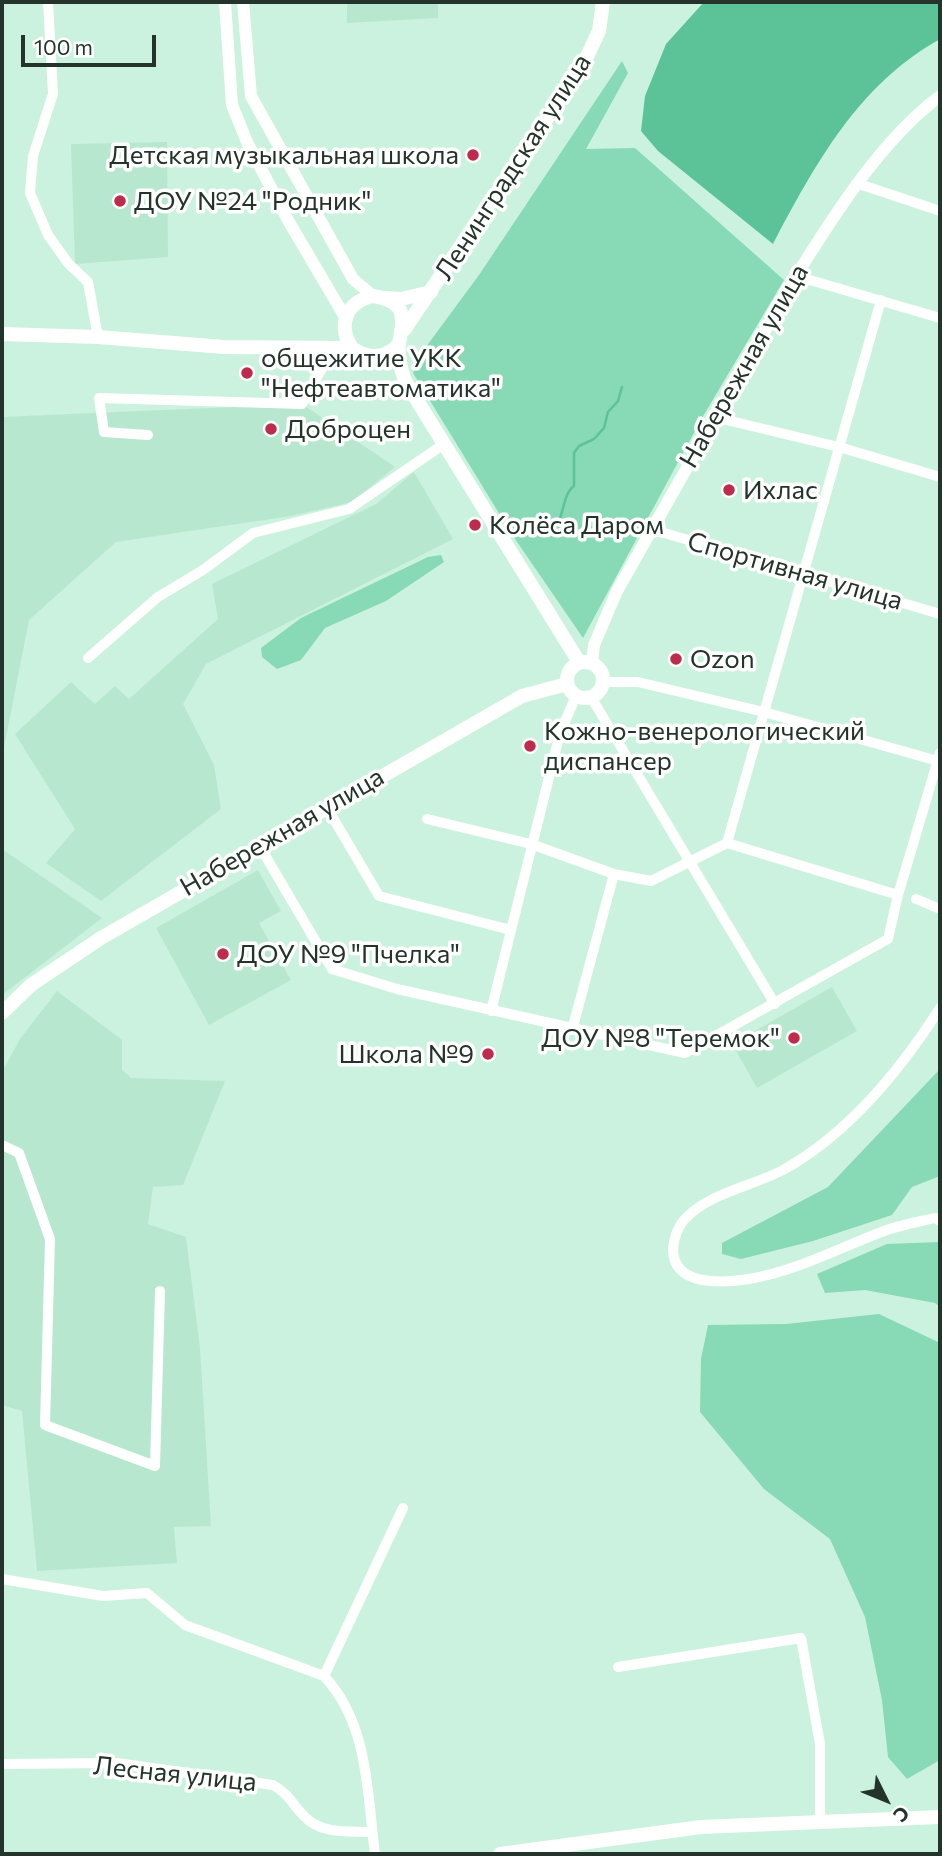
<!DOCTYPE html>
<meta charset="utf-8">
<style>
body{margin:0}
#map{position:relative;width:942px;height:1856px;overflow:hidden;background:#cbf2de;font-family:Commissioner,sans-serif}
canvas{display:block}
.frame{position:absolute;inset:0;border:4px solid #24342c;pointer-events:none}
.north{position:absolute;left:851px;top:1765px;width:70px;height:70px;-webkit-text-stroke:5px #fff;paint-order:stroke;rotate:133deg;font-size:19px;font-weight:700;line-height:28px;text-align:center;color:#24342c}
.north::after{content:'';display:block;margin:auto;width:24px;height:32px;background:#24342c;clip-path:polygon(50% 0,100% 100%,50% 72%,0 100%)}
.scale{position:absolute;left:21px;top:35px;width:135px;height:32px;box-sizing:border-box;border:4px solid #24342c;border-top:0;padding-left:9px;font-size:21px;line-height:24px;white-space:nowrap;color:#24342c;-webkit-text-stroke:5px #fff;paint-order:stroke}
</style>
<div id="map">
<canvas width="942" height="1856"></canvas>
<div class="frame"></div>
<div class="north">С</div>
<div class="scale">100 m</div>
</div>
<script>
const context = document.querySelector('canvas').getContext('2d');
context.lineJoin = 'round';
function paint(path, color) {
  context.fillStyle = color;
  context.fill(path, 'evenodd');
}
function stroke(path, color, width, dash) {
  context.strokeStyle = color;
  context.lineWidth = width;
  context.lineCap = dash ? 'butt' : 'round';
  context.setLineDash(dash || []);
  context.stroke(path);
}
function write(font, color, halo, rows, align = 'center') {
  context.font = font + ' Commissioner,sans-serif';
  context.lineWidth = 7;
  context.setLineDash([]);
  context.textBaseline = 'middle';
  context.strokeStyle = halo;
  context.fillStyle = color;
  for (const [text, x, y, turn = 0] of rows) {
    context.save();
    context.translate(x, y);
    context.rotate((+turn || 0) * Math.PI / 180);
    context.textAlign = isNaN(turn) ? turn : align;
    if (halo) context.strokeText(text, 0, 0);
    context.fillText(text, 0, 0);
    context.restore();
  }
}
paint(new Path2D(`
 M347,2H438V18L347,23Z
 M167,142L168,257L75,264L71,144Z
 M302,404L395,467L352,502L291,516L116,542L29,620L2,758V417Z
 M414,472L453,539L206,664L183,704L214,765L221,809L101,901L46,863L75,829L15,734L71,682L95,704L115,686L129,699L218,619L212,584L376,504Z
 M2,849L102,918L2,995Z
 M258,870L281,911L259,923L291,980L209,1025L156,928Z
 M832,987L857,1031L757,1088L732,1044Z
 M57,991L122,1040V1070L131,1078L225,1081L183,1185L153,1187L148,1224L186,1237L200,1348L211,1526L174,1527L177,1563L37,1571L22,1411L2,1405V1072L20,1039Z`), '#b8e7d0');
paint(new Path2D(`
 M622,61L628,73L586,149L635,148L784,280L702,418L583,638L513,536L413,373L420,355L479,275Z
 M441,555L444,562L386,601L325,628L301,660L277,669L262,657L261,648L301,618L428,557Z
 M940,1069V1176L912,1187L892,1215L813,1241L741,1259L722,1254V1243L828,1187Z
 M940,1242V1307L935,1303L865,1290L825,1293L817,1274L887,1244Z
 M879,1314L940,1343V1760L907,1779L888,1757L882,1700L865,1617L830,1539L764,1489L700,1412L701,1359L708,1325L786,1324Z`), '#88d9b5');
paint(new Path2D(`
 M704,2H940V39C858,85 816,163 773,244L658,151L641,131L645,96L666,44Z`), '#5cc399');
stroke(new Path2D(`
 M531,536C536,534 544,534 548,532C566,525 560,496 574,486V453L579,446L594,439L604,428L608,412L618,401L622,387`), '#5cc399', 2.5);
stroke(new Path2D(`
 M48,2L53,94L33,156L30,193L48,235L68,263L88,282L98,337
 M859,184L940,211
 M796,276L940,318
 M714,417L839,447L940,477
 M148,435L104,432L99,398L302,404L334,347
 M651,529L940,614
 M88,658L158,597L203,570L253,533L349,509L444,444
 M603,682H638L764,712L938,761
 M591,697L775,1004
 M326,806L379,896L511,930
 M427,819L531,844L614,874L651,881L727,843L881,300
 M727,843L898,895
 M259,845L332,969L397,989L685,1053L888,939L898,895L940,753
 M916,899L940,909
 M940,1008C901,1069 848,1134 783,1170C753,1186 708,1193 684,1220C677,1228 674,1239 673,1249C673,1287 723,1283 749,1279C797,1271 839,1248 884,1231C900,1225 918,1222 935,1218L940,1221
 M491,1011L560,733L576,696
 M572,1030L614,874
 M2,1145L19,1153L50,1239L45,1425L155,1466L160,1291
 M2,1579L103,1596L147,1593L185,1625L324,1676C369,1724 367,1793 375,1854
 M618,1667L801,1638L820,1744V1821
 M324,1676L403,1508
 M2,1764L117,1763L273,1785C289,1794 292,1804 304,1816C322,1835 348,1831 372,1832`), '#fff', 10);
stroke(new Path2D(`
 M225,2L232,105L247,142L289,222L345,317
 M243,2L251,96L353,279L373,296
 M592,663L594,645L617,591L796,276C834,215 882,139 940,96`), '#fff', 12);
stroke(new Path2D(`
 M385,298L401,299L431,292
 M404,330L583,65L599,31L603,2
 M2,334L98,337L224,347L352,348
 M399,344C385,359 369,360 352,348C337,325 346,302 373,296C407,301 404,317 399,344C397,356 401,369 405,381L579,662
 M567 680a18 18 0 1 1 36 0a18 18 0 1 1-36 0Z
 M2,1013L31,985L101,938L522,696L567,684
 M500,1854L701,1827L940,1817`), '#fff', 14);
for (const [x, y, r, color] of [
 [473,155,7,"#bd2c4b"],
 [120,201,7,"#bd2c4b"],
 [247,373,7,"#bd2c4b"],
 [271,429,7,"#bd2c4b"],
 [729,490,7,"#bd2c4b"],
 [475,525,7,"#bd2c4b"],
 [676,659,7,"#bd2c4b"],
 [530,746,7,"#bd2c4b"],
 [223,954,7,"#bd2c4b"],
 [794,1038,7,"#bd2c4b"],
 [488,1054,7,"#bd2c4b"]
]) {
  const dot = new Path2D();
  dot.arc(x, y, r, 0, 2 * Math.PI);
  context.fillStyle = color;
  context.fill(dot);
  stroke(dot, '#fff', 2.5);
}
write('26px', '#24342c', '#fff', [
 ["Детская музыкальная школа",459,155,"right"],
 ["ДОУ №24 \"Родник\"",134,201],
 ["общежитие УКК",261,358],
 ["\"Нефтеавтоматика\"",261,388],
 ["Доброцен",285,429],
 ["Ихлас",743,490],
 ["Колёса Даром",489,525],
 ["Ozon",690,659],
 ["Кожно-венерологический",544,731],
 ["диспансер",544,761],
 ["ДОУ №9 \"Пчелка\"",237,954],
 ["ДОУ №8 \"Теремок\"",780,1038,"right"],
 ["Школа №9",474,1054,"right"]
], 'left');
write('26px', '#24342c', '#fff', [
 ["Ленинградская улица",513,167,-57],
 ["Набережная улица",744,366,-60],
 ["Спортивная улица",795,571,16],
 ["Набережная улица",282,832,-30],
 ["Лесная улица",175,1774,6]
]);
</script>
